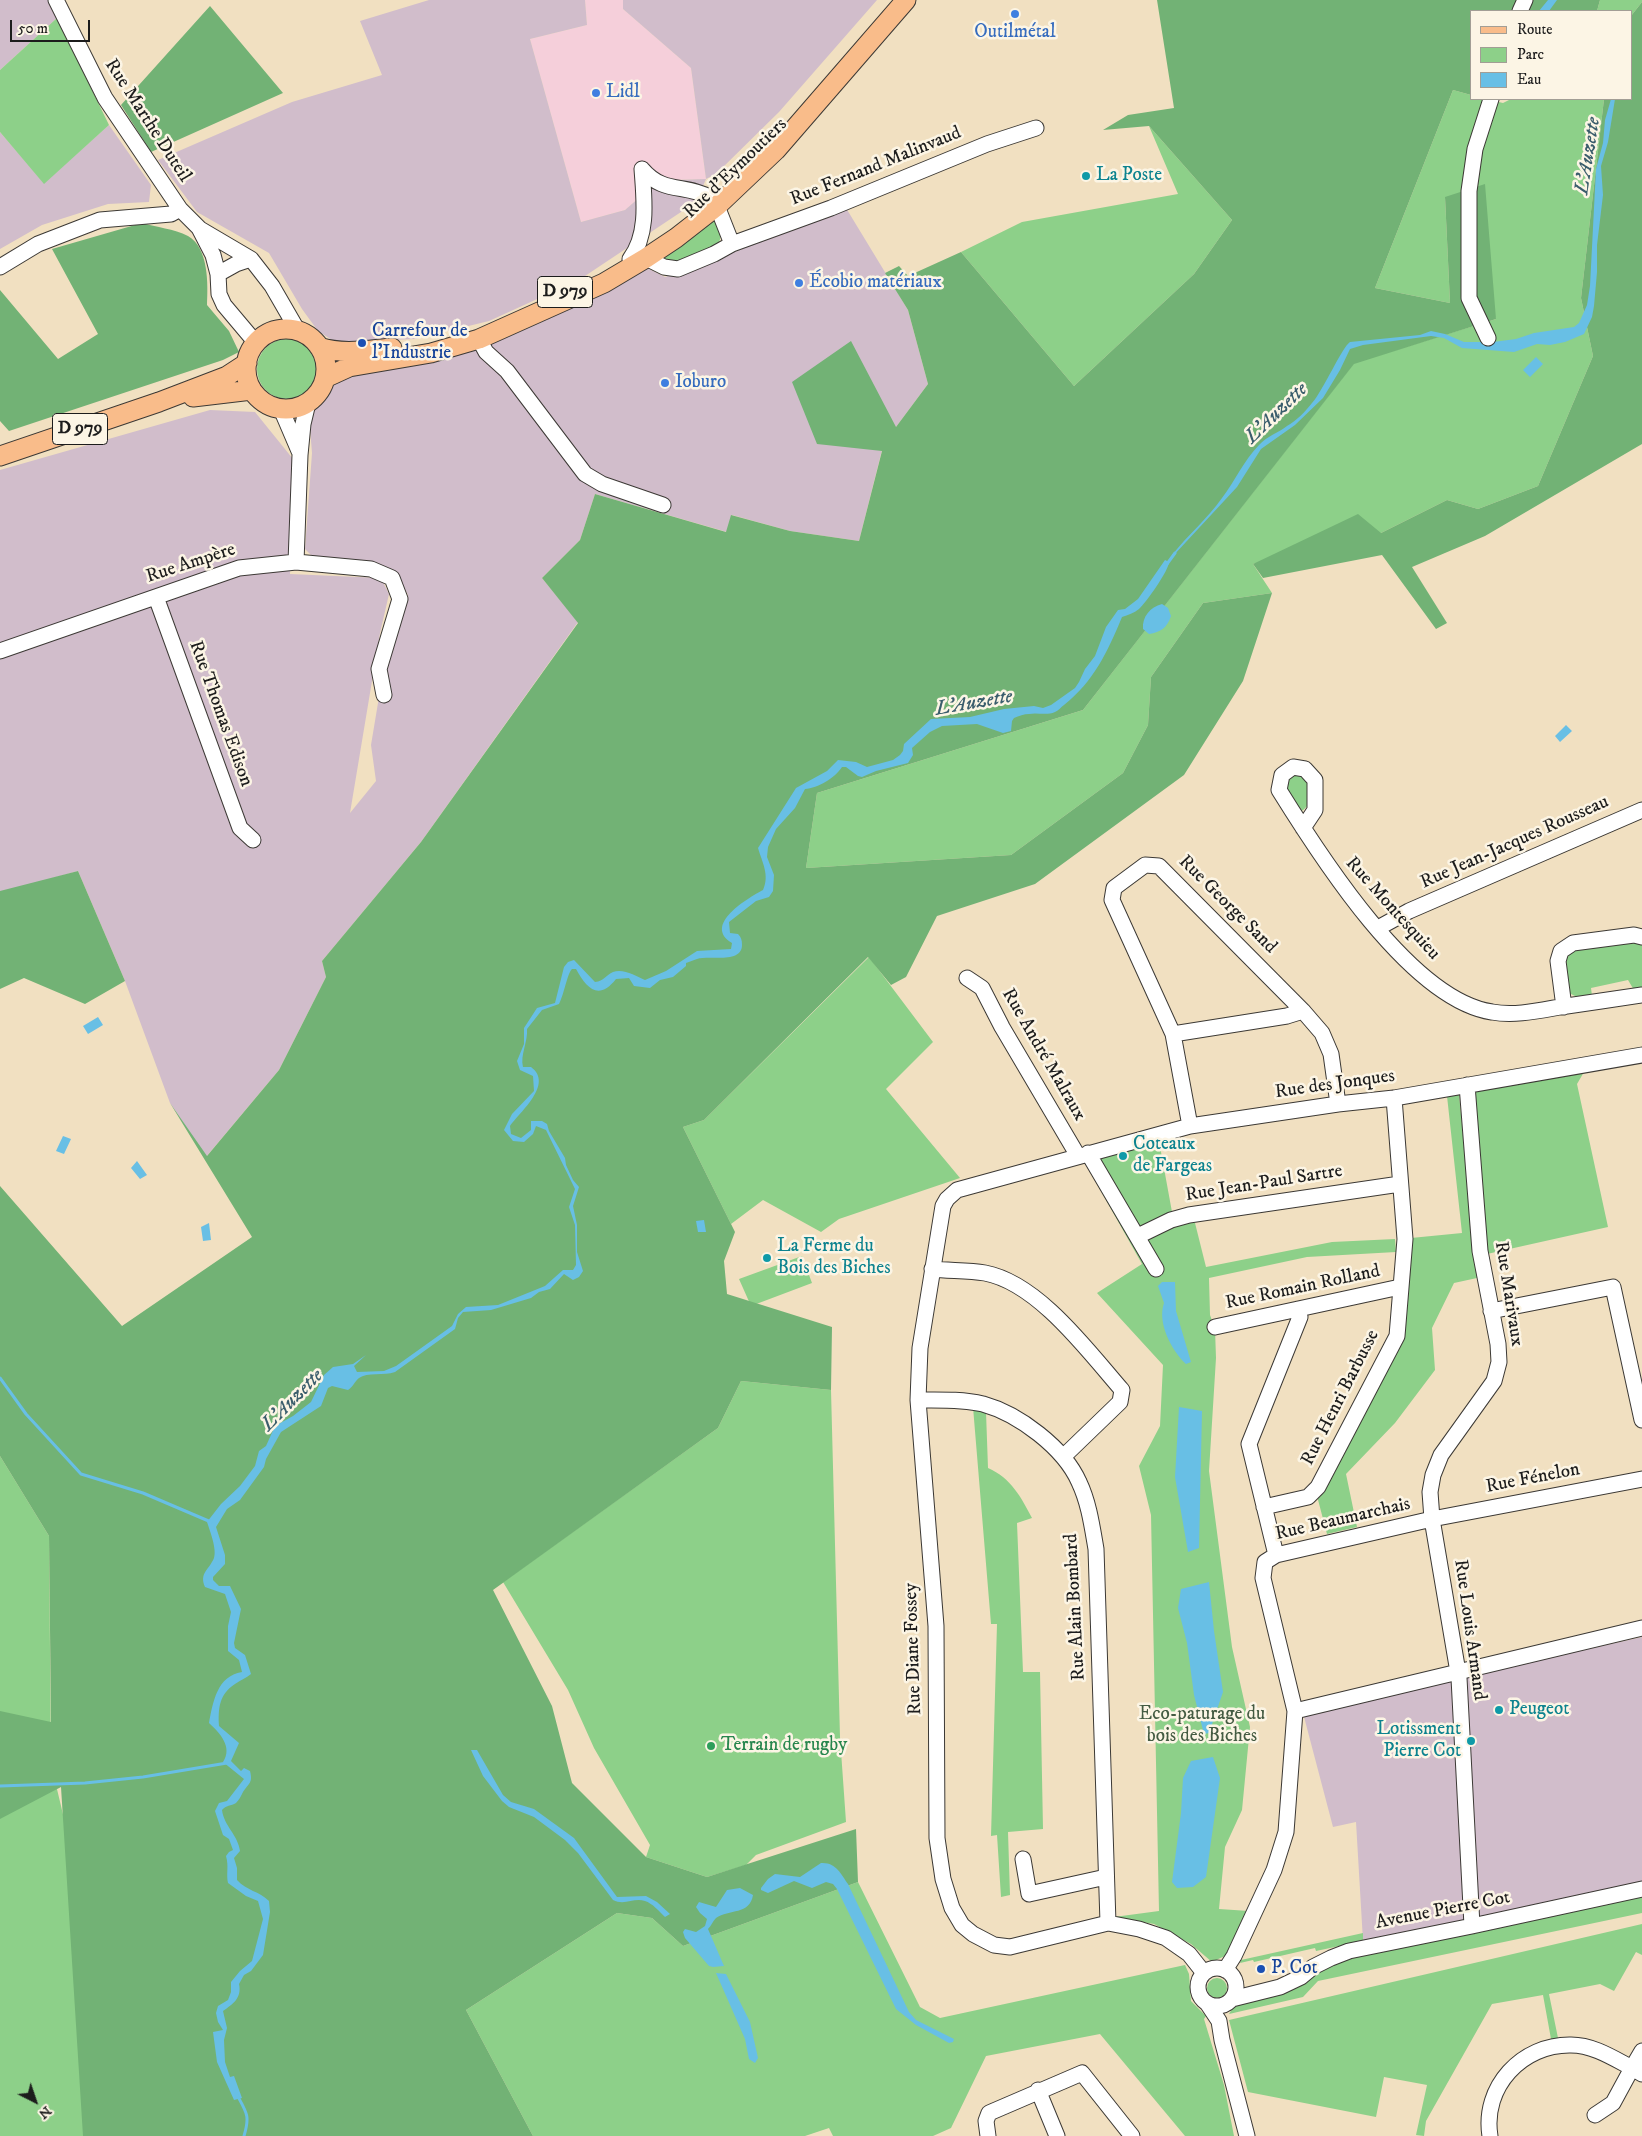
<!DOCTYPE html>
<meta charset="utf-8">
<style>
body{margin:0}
#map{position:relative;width:1642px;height:2136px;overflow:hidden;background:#f1e0c1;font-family:"IM FELL DW Pica",serif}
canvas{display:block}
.legend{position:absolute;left:1470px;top:10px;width:162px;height:90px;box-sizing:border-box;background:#fcf5e5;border:1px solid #a29e95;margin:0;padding:6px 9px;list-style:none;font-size:15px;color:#1c1c1c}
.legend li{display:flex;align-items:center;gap:10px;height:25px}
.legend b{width:25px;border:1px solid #a29e95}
.north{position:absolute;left:10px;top:2076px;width:50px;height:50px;-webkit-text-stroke:4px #fcf5e5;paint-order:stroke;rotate:139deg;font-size:14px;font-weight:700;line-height:20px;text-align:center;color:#1c1c1c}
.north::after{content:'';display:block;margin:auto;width:18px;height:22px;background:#1c1c1c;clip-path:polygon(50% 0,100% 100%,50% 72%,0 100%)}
.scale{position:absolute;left:10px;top:20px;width:80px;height:22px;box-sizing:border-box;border:2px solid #1c1c1c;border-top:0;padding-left:6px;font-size:15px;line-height:18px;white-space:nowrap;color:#1c1c1c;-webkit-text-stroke:4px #fcf5e5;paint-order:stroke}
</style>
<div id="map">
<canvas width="1642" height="2136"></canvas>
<ul class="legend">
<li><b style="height:6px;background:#f9bc8a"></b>Route</li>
<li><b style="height:14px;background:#8dd089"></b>Parc</li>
<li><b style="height:14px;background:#68bfe5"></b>Eau</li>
</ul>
<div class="north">N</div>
<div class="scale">50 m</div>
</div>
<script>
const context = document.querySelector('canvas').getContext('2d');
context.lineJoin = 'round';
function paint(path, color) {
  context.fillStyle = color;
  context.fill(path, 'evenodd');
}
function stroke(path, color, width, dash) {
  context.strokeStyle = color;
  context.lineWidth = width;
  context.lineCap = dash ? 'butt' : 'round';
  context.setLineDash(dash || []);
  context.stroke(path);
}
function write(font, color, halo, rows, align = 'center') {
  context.font = font + ' "IM FELL DW Pica",serif';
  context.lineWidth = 5;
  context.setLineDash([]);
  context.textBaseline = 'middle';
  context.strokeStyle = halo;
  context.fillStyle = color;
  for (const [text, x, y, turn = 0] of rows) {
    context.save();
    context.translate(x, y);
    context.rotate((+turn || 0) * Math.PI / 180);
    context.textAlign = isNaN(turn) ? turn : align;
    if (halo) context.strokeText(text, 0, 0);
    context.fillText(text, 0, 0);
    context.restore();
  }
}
paint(new Path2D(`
 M585,0H623V9L691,68L706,179L673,180L648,190L625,210L581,222L530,39L587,25Z`), '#f5cfda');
paint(new Path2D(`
 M0,0H48L57,18L0,70Z
 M429,0H585L587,25L530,39L581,222L625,210L648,190L673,180L706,179L691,68L623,9V0H877L779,112L716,174L706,179L696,202L579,280L489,321L415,339L335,342L318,331L302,309L269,253L197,212L158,160L292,102L382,75L360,21Z
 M109,125L151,185L149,202L108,204L42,225L0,249V132L44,183Z
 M846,208L908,310L928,384L896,427L882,450L859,541L790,531L732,515L727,532L595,494L580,540L542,578L578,622L421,842L322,961L326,977L279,1070L206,1157L170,1103L125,981L78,871L0,893V470L210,410L255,412L293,459L290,574L381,578L389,594L380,633L350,813L376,781L371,745L384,667L408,595L395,571L315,559L305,549L312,453L309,416L339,377L371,370L645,267L665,277L701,265Z
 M1642,1637V1883L1363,1941L1356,1822L1333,1827L1303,1713Z`), '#d1bdcb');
paint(new Path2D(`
 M1600,0H1642V2L1631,16V11H1597Z
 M57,18L109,125L44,184L0,132V70Z
 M1453,90L1471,95V99H1486L1503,103L1511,99H1604L1581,298L1593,356L1538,486L1478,509L1447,500L1381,533L1253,564L1272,593L1203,603L1151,677L1148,725L1123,773L1011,855L806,868L817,793L1083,710L1354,363L1496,319L1445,197L1450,303L1375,288Z
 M1149,126L1232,220L1194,274L1074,386L961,252L1022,222L1178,194Z
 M715,218C720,226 723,236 718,245L683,261L663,262L664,256Z
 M257 369a30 30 0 1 1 60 0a30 30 0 1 1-60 0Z
 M1297,772L1310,783C1310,795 1312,806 1300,812L1295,809L1283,780Z
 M1635,940L1642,944V988L1634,990L1628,980L1591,988L1592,996L1579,998L1567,992L1563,962L1570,951Z
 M869,957L933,1042L886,1089L960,1178L839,1219L821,1232L763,1200L731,1224L683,1127L704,1120Z
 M1584,1072L1577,1084L1608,1227L1487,1254L1471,1097L1478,1088Z
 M1459,1094L1477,1278L1454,1283L1432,1328L1435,1370L1395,1423L1346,1474L1357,1527L1327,1534L1317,1496L1389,1364L1411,1238L1462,1233L1447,1096Z
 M1159,1141L1172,1212L1195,1223L1206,1267L1332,1242L1395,1239L1396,1252L1307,1257L1209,1278L1210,1315L1215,1329L1216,1358L1209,1471L1232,1647L1250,1727L1242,1810L1225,1847L1219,1909L1249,1911L1227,1955L1212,1962L1191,1944L1154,1924L1114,1917L1159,1911L1151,1515L1139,1466L1160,1426L1163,1365L1097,1293L1142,1264L1084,1161Z
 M802,1256L812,1283L751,1306L739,1279Z
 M741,1381L831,1390L840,1737L846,1822L756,1855L746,1865L707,1877L646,1857L650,1845L594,1748L568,1690L503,1582L718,1428Z
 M973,1407L986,1412L988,1468C1011,1478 1021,1497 1032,1518L1017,1523L1023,1672H1040L1043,1829L1008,1832L1010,1895L1001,1897L997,1835L991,1836L997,1624H991Z
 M0,1456L49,1536L51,1764L124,2070L106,2136H0Z
 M858,1882L920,2007L940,2018L1185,1965L1189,1974L1191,2001L1206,2016L1204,2019L1224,2085L1234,2136H1185L1100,2034L986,2056L951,2128L933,2136H833L829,2128L805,2136H533L466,2010L617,1913L652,1918L683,1946Z
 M1642,1895V1913L1318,1981L1303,1997L1229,2014L1235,2004L1339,1960Z
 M1642,1924V1955L1636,1952L1614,1991L1600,1984L1549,1994L1558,2038L1551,2039L1543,1995L1492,2004L1426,2121L1424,2136L1416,2135L1427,2085L1384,2077L1376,2117L1248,2092L1229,2020Z
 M1363,1933V1941L1316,1951L1315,1948L1254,1962L1253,1960L1240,1963L1241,1960Z
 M1207 1988a10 10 0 1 1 20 0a10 10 0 1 1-20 0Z`), '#8dd089');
paint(new Path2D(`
 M1157,0H1600L1597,11H1471V95L1453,90L1375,288L1450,303L1445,197L1485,184L1496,319L1354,364L1083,710L817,793L806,868L1011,855L1123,773L1148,725L1151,677L1203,603L1272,593L1243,681L1184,775L1035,884L937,916L906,977L891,985L868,957L704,1120L683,1127L735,1232L724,1261L727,1294L832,1327L831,1390L741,1381L718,1428L493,1590L552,1706L572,1783L646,1857L707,1877L856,1829L858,1882L683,1946L652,1918L617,1913L466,2010L533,2136H83L61,1787L0,1819V1711L51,1722L49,1536L0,1456V1186L122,1326L252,1237L170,1103L207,1156L279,1070L326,977L322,961L421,842L578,623L542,578L580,540L595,494L726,532L731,515L790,531L859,541L882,451L817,444L792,382L851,341L896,427L928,384L908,310L885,273L899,266L908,276L961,252L1074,386L1194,274L1232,220L1149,126L1103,130L1128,115L1174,108Z
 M1642,2V444L1485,536L1412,567L1447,623L1436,629L1382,555L1263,578L1253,564L1358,514L1381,533L1447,500L1478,509L1538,486L1593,356L1581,298L1604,99H1631V16Z
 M210,6L283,93L151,152L121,105Z
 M142,223C156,227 174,229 188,236C209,248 208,285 207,305L229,331L239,352L223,360L9,431L0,421V290L58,359L98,334L52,249Z
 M78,871L125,981L85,1004L24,978L0,989V891Z`), '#72b275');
paint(new Path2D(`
 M1548,0H1557L1549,11H1539Z
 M1611,99H1615L1608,142L1601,166L1603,195L1597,245V272L1594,306L1592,317L1584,334L1565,342L1550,345L1537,344L1514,352L1462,348L1444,338L1431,336L1363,345L1350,349L1340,370L1323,398L1295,425L1261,449L1237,487L1173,556L1172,555C1188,535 1207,519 1222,498C1235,481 1244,460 1259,445C1267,436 1278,433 1287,426C1297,420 1305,412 1312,403C1323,391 1342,347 1350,342L1420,335L1431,331L1445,334L1464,342H1493L1516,339L1534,333L1574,327L1579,323L1587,305L1590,286L1596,169L1603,143L1605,120Z
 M1536,357L1543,364L1530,377L1523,370Z
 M1165,560L1169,562C1169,570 1146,603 1139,609C1134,613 1128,615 1122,617C1107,653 1094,681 1064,705C1061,707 1058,711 1055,712C1046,716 1038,712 1029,714C1024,714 1019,716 1014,718L1012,721L1011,731L1003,733L977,724L942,726L930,732L912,748L913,755L908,763L876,771L862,777L858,776L846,767H842C835,778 818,788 805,789L795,808L776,829L768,847L767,857L774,875L773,891L769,897L756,901L729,922L730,933L738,934C741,937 742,940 742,945C742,964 709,955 697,959C693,960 690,962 686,963V966L673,977L660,980L650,988L634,986L629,978L616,979C598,1002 586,987 576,969H572C567,974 564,995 559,1004L542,1010L527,1029C528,1042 520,1055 523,1067H531C554,1084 520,1112 510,1126L511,1134L521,1138L531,1130V1121H542L547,1124L549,1131L565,1158L566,1165L573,1180L579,1187L573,1206L577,1225V1252L583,1271L579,1277L573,1280L564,1274L550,1289L539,1292L531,1298L491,1310L463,1312L458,1318L455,1329L395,1372C384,1376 367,1372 359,1378C355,1381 353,1387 348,1390L332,1386L328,1388L321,1406L281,1432L266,1459L264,1467L240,1500L227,1509L216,1527L225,1555V1564L213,1577V1580L219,1586H230L241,1609L234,1643L235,1648L245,1655L251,1674C246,1678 241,1680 235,1684C219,1694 218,1709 219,1726L239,1743L231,1761L241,1771L244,1768L250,1771C253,1783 249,1783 243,1792C241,1796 239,1800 236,1803C231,1806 226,1805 222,1810C224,1826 238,1835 240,1851L234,1858L237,1868V1880C247,1891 259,1891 269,1901L270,1912L263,1955L251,1971L244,1975L239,1984C242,1998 233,2004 223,2011L227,2028L224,2040L225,2062L230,2077L234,2076L242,2098L234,2100L217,2062L213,2032L223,2030L218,2022L216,2013L218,2006L228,2000L231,1992V1982L240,1971L252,1961L263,1919L258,1901L246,1896L228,1883C226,1874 229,1866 226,1856L229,1852L233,1850L229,1839L223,1835L215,1811L219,1803L227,1801L244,1779L223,1762C233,1747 220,1733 209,1723C213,1702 217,1676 242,1672L239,1660L228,1651V1626L231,1612L225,1594L205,1587C199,1573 209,1570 214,1558C217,1549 210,1531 207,1522L221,1504L240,1486L255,1466L259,1451L266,1446L275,1426L293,1416L311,1402L324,1375L333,1367L353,1364L366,1355L354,1366L357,1372L384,1371L396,1366L452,1326L458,1314L466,1307L498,1305L545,1286L563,1270H573L576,1265L575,1225L569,1207L575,1189L546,1130L536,1126L533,1134L524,1142L513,1141L504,1130L512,1114L534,1091L533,1076L520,1070L517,1061L524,1044V1028L537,1008L555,1003L564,967L568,962L574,960L595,982C604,981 606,975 613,972C623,968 636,976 645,980L666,971L697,951L731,949L732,943C702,925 748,898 763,890C770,875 762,862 758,848L796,788L827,771L838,760L856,762L867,767L893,760L900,755L903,751L904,744L931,719L970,717L1004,709L1034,706L1043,708L1051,705L1075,688L1079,682L1085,669L1095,656L1106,627L1118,610L1125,609L1138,599Z
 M1162,604L1168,608L1171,616C1167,628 1161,632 1149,634L1143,629C1142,617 1150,607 1162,604Z
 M1566,725L1572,731L1560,742L1555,736Z
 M98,1017L103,1025L88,1034L83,1026Z
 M63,1136L71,1139L64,1154L56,1151Z
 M137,1161L147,1175L140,1179L131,1168Z
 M704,1220L706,1232H698L696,1221Z
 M209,1223L211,1240L203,1241L201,1227Z
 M1162,1282H1175L1176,1311L1191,1362L1186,1364C1171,1350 1157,1322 1164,1303L1158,1286Z
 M1179,1407L1202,1411L1199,1548L1188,1552L1175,1477Z
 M1209,1582L1214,1631L1223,1692L1209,1733L1204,1734L1194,1695L1187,1643L1178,1608L1181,1589Z
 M471,1750H477L503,1795L511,1802L534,1809L574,1838L617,1897L646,1896L657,1902L670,1914L665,1917C660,1912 652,1903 645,1901C634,1897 625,1906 613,1900L578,1853L565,1840L534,1817L509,1807L502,1801L483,1776Z
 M1213,1757L1220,1778L1206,1877L1193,1887L1177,1888L1172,1882L1181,1813L1183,1778L1191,1761Z
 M821,1863C836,1862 841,1874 848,1884L909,2012L916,2020L954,2039L953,2042L949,2043L916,2025L896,2009L837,1889L833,1884L826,1882L812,1888L794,1881L768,1893L761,1890V1888L768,1879L775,1874L800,1877Z
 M740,1888L753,1895C750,1915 729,1909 716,1918C713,1921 711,1926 708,1929L724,1966L713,1967L709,1966L685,1938L683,1932L685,1929L696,1932L705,1926L707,1919L700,1913L696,1907L699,1902L716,1907L727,1890Z
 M716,1973L726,1974L750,2022L758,2058L755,2063L749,2059L745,2039Z`), '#68bfe5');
stroke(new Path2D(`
 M1167,564L1175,553
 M0,1378L26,1414L81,1474L143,1493L211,1522
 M0,1786L85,1783L143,1777L227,1763
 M237,2095C247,2113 250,2116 244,2136`), '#68bfe5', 3);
const minor = new Path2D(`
 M56,0L105,98L180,209L199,228L213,255L218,274L219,294L224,305L256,343
 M1520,11L1525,0
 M642,169C664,195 685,183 711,198
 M717,206L732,244
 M200,229L251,259L272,286L298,331
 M646,258L664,267L678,269L714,254L732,244L831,208L987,144L1036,128
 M630,259C649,234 644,198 642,169
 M0,267L38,244L100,220L171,214L180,209
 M218,274L236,264L251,259
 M1488,338L1469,298V191L1475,149L1491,99
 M479,339L486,352L507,371L585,474L602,484L663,505
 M281,409L299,451
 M296,562L371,569L392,578L400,599L379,669L384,695
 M156,597L240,828L253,840
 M0,651L239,568L296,562L300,455L303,424L308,403
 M1303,828L1315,810V780L1305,769L1293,767L1282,775L1279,790C1320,856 1411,1000 1492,1012C1514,1016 1537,1011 1560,1007C1587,1003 1615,999 1642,995
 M1378,928L1409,911L1642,810
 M967,978L982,988L1002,1027L1078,1156
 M1564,1007L1558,961L1561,951L1573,943L1634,935L1642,937
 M1173,1034L1287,1016L1303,1011
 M1467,1085L1480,1251L1498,1344L1499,1362L1494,1381L1441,1455L1433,1475L1430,1492L1432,1519L1459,1678L1472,1926
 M1190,1126L1173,1034L1112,900L1114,888L1145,865L1159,866L1303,1011L1322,1033L1331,1054L1338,1104
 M1088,1153L1156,1269
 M1138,1236L1171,1220L1189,1215L1400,1184
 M932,1269C949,1271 968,1270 985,1273C1038,1283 1088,1351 1122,1390L1120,1402L1063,1457
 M1491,1311L1613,1287L1642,1420
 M1215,1327L1400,1287
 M918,1400C939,1400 962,1399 983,1404C1019,1414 1064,1448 1079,1482C1089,1503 1092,1526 1096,1549L1108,1923
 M1264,1507L1308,1497L1318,1487L1397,1336L1405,1239L1394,1098
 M1276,1555L1249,1444L1300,1317L1298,1309
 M1295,1711L1642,1628
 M1023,1859L1029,1894L1106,1877
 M1198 1987a19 19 0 1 1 38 0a19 19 0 1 1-38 0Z
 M1225,1970L1234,1956L1274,1870L1286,1832L1295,1711L1263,1578L1265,1562L1276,1555L1432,1519L1642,1479
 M1204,1973L1189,1954L1166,1938L1139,1929L1108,1923L1010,1947L994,1945L973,1934L962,1925L952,1908L943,1879L937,1838L936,1626L918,1400L920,1348L943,1206L947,1199L957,1190L1190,1126L1338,1104L1394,1098L1642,1055
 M1232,1999L1280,1987L1301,1977L1313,1967L1331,1958L1349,1951L1472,1926L1642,1889
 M1207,2003L1219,2021L1222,2040L1247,2136
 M1642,2051L1632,2068L1642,2074
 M1038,2090L1057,2136
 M988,2136L986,2121L989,2113L1082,2073L1132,2136
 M1490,2136C1482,2087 1522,2044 1571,2045C1593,2045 1613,2058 1632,2068L1613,2103L1595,2115`);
const major = new Path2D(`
 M246 369a40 40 0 1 1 80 0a40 40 0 1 1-80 0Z
 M319,347C343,355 368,350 392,348
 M325,378L349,367L431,353L479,339L604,283L646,258L676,238L717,206L776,150L906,0
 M193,397L252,390
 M0,456L159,402L227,376L247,363`);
stroke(minor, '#3c3935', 17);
stroke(major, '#3c3935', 21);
stroke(minor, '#fff', 15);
stroke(major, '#f9bc8a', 19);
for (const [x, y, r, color] of [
 [1015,14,5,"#3f7fe0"],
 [596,93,5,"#3f7fe0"],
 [1086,176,5,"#0f9aa8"],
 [799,283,5,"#3f7fe0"],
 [362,343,5,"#1a4fb4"],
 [665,383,5,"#3f7fe0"],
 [1123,1156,5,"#0f9aa8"],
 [767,1258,5,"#0f9aa8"],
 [1499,1710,5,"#0f9aa8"],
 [1471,1741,5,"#0f9aa8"],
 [711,1746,5,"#2e9e5b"],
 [1261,1969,5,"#1a4fb4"]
]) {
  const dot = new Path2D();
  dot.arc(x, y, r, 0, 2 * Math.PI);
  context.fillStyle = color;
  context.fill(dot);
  stroke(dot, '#fcf5e5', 2);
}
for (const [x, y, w] of [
 [565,292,55],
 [80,429,55]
]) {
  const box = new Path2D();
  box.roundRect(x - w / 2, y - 15.5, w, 31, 4);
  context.fillStyle = '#fcf5e5';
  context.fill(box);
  stroke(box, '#1c1c1c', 1);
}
write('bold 18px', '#1c1c1c', null, [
 ["D 979",565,292],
 ["D 979",80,429]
]);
write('19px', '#366cbe', '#fcf5e5', [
 ["Outilmétal",1015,33,"center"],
 ["Lidl",606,93],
 ["Écobio matériaux",809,283],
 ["Ioburo",675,383]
], 'left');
write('19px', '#1c1c1c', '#fcf5e5', [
 ["Rue Marthe Duteil",147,121,57],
 ["Rue Fernand Malinvaud",876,167,-22],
 ["Rue d'Eymoutiers",736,169,-44],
 ["Rue Ampère",191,564,-18],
 ["Rue Thomas Edison",220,714,70],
 ["Rue Jean-Jacques Rousseau",1515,843,-24],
 ["Rue George Sand",1227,905,45],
 ["Rue Montesquieu",1392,909,48],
 ["Rue André Malraux",1043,1055,60],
 ["Rue des Jonques",1335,1085,-8],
 ["Rue Jean-Paul Sartre",1264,1184,-9],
 ["Rue Romain Rolland",1303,1288,-12],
 ["Rue Marivaux",1508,1294,81],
 ["Rue Henri Barbusse",1341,1398,-63],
 ["Rue Fénelon",1533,1479,-11],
 ["Rue Beaumarchais",1343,1520,-13],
 ["Rue Alain Bombard",1076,1607,-93],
 ["Rue Louis Armand",1469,1630,82],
 ["Rue Diane Fossey",914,1649,-92],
 ["Avenue Pierre Cot",1443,1911,-11]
]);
write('19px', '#0d838f', '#fcf5e5', [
 ["La Poste",1096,176],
 ["Coteaux",1133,1145],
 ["de Fargeas",1133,1167],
 ["La Ferme du",777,1247],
 ["Bois des Biches",777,1269],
 ["Peugeot",1509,1710],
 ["Lotissment",1461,1730,"right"],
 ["Pierre Cot",1461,1752,"right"]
], 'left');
write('19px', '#164399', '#fcf5e5', [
 ["Carrefour de",372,332],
 ["l'Industrie",372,354],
 ["P. Cot",1271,1969]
], 'left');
write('19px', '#445b42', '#fcf5e5', [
 ["Eco-paturage du",1202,1715],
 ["bois des Biches",1202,1737]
]);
write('19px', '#27864d', '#fcf5e5', [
 ["Terrain de rugby",721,1746]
], 'left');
write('italic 20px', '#3a5d6c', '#fcf5e5', [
 ["L'Auzette",1589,156,-81],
 ["L'Auzette",1277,414,-44],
 ["L'Auzette",974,704,-10],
 ["L'Auzette",293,1401,-45]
]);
</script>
